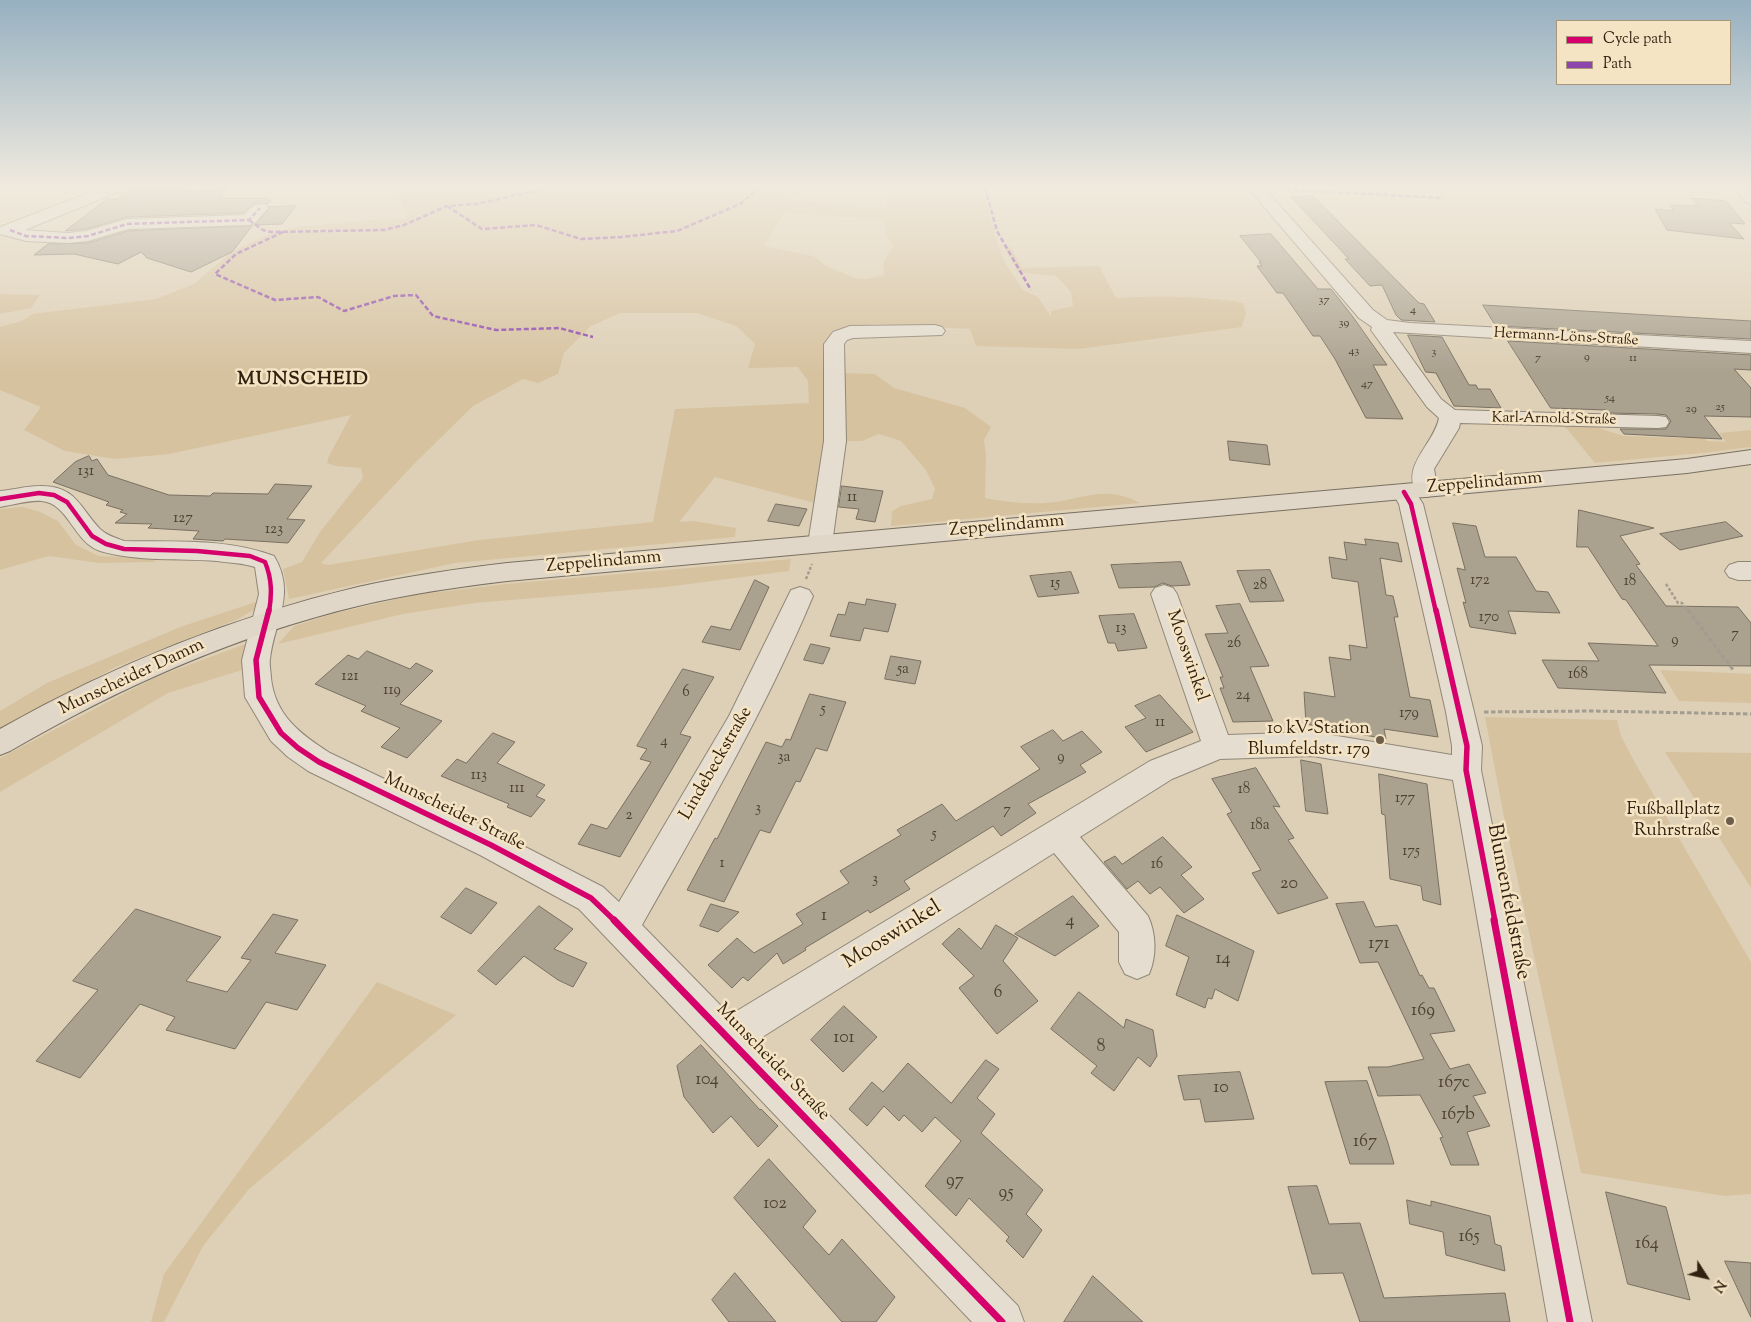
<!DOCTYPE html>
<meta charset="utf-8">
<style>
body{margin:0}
#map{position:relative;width:1751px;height:1322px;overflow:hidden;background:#ded0b6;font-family:"Sorts Mill Goudy",serif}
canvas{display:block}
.legend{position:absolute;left:1556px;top:20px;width:175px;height:65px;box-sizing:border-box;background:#f5e4c4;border:1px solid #a6967c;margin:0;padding:6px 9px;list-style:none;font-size:15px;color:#302111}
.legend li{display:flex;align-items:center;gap:10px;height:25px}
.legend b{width:25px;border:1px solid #a6967c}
.north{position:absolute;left:1681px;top:1252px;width:50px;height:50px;-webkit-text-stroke:4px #f5e4c4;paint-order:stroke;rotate:125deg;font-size:14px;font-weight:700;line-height:20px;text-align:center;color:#302111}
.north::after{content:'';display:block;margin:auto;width:18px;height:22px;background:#302111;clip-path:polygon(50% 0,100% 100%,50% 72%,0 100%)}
</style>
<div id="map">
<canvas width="1751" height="1322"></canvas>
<ul class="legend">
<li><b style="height:6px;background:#d6006c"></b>Cycle path</li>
<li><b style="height:6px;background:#8e44ad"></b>Path</li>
</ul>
<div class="north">N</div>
</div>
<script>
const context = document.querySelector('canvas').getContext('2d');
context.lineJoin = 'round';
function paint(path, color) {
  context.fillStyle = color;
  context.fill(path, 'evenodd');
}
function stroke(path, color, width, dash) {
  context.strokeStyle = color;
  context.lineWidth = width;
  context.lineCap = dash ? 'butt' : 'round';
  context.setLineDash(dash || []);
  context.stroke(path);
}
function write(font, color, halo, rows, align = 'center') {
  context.font = font + ' "Sorts Mill Goudy",serif';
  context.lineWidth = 5;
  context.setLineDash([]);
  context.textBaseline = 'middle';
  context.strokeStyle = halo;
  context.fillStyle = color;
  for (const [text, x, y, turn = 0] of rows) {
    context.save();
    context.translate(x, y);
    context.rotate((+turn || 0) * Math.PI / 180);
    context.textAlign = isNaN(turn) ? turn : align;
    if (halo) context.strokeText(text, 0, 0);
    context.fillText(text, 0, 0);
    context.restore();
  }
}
paint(new Path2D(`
 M396,188H798L791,200L886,208L888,197H984L997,241L1004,261L1023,290L1038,297L1051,317V311L1073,306L1071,292L1056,276L1018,272L1004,247H1011L1022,268L1099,266L1116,298C1158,296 1202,296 1243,303L1246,313L1242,327L1079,349L976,346L970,329L874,324L834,330L830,365L842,373L875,374L894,388L965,408L991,427L984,440L986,455L985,498C1006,502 1025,504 1046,503C1083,500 1103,484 1140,503L891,526L892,511L901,506L932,499L935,489L926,470L901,441L879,434L862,441H842L815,503L715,477L679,522L693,521L736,528L735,537L455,563L289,599L283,569L302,562L320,532L363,478L361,468L336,466L327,463L329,456L351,415L169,454L115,459L65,451L24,430L41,407L0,390V327L22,321L32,314L156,299L194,284L231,252L262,237L294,227L406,217ZM784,213L884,220L887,237L893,245L883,264L884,275L866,279L855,278L826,266L813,256L764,246ZM620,313H697L736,326L755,344L748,368L798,367L808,381L809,403L675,409L653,522L479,540L328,565L321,563L415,463L473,406L523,379L538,383L558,374L564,353L591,326Z
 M0,294L40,295L31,308L0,314Z
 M1674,401L1707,441L1726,442L1719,433L1751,430V447L1702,453L1595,463L1567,429L1556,422L1586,424L1624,436L1684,438L1676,426L1664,425L1653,410Z
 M23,507L40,512L58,521L76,545L99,556L155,558V562L99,563L49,556L0,570V509Z
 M791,559L789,571L666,587L475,603L403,614L278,644L294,626L332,614L414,595L506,584Z
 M259,601L257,608L236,620L116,667L0,729V711L47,683L183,626Z
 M248,643L242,670L168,693L0,792V758L156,677Z
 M1660,670L1751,674V703L1679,701Z
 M1485,717L1617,720L1621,736L1634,761L1751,962V1194L1725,1196L1581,1173L1504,817Z
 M1665,752L1751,753V888Z
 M377,982L456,1015L249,1189L203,1246L164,1322H151L164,1274Z`), '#d6c29f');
const building = new Path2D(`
 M129,188H189L187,190L228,189L220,198H268L266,200H271L268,204L255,203L243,213L127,217L86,229L65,231L107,199H117Z
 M1313,196L1419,303L1424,304L1435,322L1401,320L1396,315L1382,285L1370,286L1345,259H1349L1291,197Z
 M1691,198L1726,201L1745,224L1729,223L1744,239L1667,230L1655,209L1674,211L1670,205L1698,206Z
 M296,206L282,224L254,225L269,209V207Z
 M252,226L232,252L191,272L147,258L141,252L118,264L74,254L34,255L48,244L88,243L128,231Z
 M1271,234L1318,289H1331L1353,317L1387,365H1373L1403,419L1366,418L1335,359L1320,336H1313L1283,293H1277L1257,266H1262L1259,262H1261L1240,236Z
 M1483,305L1751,321V339L1498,326L1494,323Z
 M1408,335L1442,337L1469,385H1476L1478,389H1490L1501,408L1454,406L1436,373L1426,372Z
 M1508,341L1751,355V370L1734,369L1751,388V417L1704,416L1722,439L1624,434L1620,429H1666L1671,421L1666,415L1658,414L1608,413L1606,410L1551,408Z
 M1228,441L1267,445L1270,465L1230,460Z
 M89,456L92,461L97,459L108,475L169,495L210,496L213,493L268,494L275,484L312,486L287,519L305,520L288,543L225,539L223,541L193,539L199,531L148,528L152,524L115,523L127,514L120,512L123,510L106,505L109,502L53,482L75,462Z
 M842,486L883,491L875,522L856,519L859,509L839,507Z
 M776,504L807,509L799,526L768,521Z
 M1579,510L1654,528L1620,536L1640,564L1636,565L1666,606L1738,607L1751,623V666L1649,665L1666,693L1558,688L1542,660L1599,661L1588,643L1658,646L1626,600L1622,599L1588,547H1577Z
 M1726,522L1743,536L1680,550L1660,534Z
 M1453,523L1476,526L1485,557H1516L1536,591L1548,592L1560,613L1508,611L1516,634L1470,627L1463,602L1466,603L1457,568L1465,570Z
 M1365,539L1398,543L1402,562L1380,558L1386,595L1393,596L1398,617H1394L1410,697L1430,700L1438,737L1384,729L1386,739L1306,724L1304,692L1335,697L1329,657L1351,660L1349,645L1367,648L1358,582L1332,578L1329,557L1347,560L1344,542L1366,545Z
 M1181,562L1190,585L1172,586L1163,583L1154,587L1119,588L1111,565Z
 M1270,570L1284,601L1250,602L1237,571Z
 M1071,572L1079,593L1038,597L1030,576Z
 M755,580L769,587L740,650L702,642L711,626L730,630Z
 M867,599L896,604L888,632L864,628L860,641L830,636L838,614L845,615L849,602L865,605Z
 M1240,604L1269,666L1250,667L1273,721L1233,722L1220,688H1224L1220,677H1223L1205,634L1228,633L1216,606Z
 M1134,614L1147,648L1118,651L1115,643H1108L1099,616Z
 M811,644L830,648L823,664L804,660Z
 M367,651L410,669L416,663L433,671L400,704L442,721L407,758L381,747L400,728L361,711L366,706L315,684L348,655L358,659Z
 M891,656L921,661L915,684L885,679Z
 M683,669L714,677L680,734L691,737L620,857L578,844L591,824L607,829L651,762L640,759L647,749L637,746Z
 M810,694L846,702L827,751L816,748L800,782L796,781L770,833L760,830L724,902L687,890L715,838L717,839L766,742L782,747L786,739L790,740Z
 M1160,695L1193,732L1146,752L1125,727L1146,718L1135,706Z
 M1053,730L1063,741L1082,731L1102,752L1080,765L1086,772L1028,804L1036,813L1001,836L993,826L904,881L910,889L870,913L868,910L805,948L806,950L783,964L777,953L748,981L743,977L732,988L708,965L737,938L754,953L803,924L796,914L849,883L840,871L901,835L897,830L942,804L956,821L1040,769L1021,747Z
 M493,733L515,742L497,763L545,785L536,796L545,800L531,817L507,807L509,804L441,776L457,759L466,763Z
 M1301,760L1321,764L1328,814L1306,811Z
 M1256,768L1280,807L1273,806L1294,838L1288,840L1328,898L1278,914L1252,873L1261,870L1227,814L1232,812L1212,779Z
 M1379,774L1427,784L1441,905L1423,900L1421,886L1390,879L1385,815L1382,814Z
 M1163,837L1192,867L1181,875L1204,899L1184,913L1160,887L1150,894L1138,881L1127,889L1104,862L1115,856L1122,864Z
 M466,888L497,903L471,934L441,917Z
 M1073,896L1099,926L1055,956L1015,934Z
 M1364,902L1375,927L1397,925L1420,976L1422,975L1429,988H1434L1455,1031L1430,1034L1450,1069L1469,1064L1486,1093L1473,1096L1490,1126L1467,1132L1479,1165H1451L1440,1138L1443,1137L1420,1095L1378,1096L1368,1067H1388L1424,1059L1378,962L1360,963L1336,904Z
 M711,904L739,912L718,932L700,926Z
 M539,906L573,929L554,949L587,963L573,987L558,980L524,956L496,985L478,971Z
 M136,909L221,937L186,981L227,992L251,960L241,958L273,914L298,920L275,953L326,965L297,1010L266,1002L235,1049L166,1030L175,1017L140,1004L80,1078L36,1061L98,990L73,981Z
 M1177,915L1254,951L1238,1001L1215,989L1212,999L1208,998L1205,1008L1176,995L1189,957L1166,946Z
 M996,925L1018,938L1003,961L1038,1001L997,1034L959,988L974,976L942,944L959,928L981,949Z
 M1079,992L1124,1028L1126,1019L1153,1030L1157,1056L1150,1067L1138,1057L1114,1091L1091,1073L1097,1066L1051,1029Z
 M844,1006L877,1037L843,1072L811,1040Z
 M701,1045L760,1110L761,1109L778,1126L758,1147L731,1116L713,1133L684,1097L677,1066Z
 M986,1060L999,1069L977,1098L995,1114L981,1133L1043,1190L1026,1214L1042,1230L1023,1258L1006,1241L1009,1237L969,1198L956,1216L925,1186L961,1141L935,1117L922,1132L904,1115L899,1121L884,1106L867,1126L849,1109L872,1082L883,1092L908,1063L951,1103Z
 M1240,1072L1254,1119L1205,1122L1200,1099L1184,1100L1178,1076Z
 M1367,1081L1388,1143L1394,1164H1350L1325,1082Z
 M769,1159L816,1211L803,1227L829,1255L842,1239L895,1297L876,1322H842L734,1198Z
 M1317,1186L1329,1224L1360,1223L1384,1298L1505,1293L1510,1322H1360L1343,1273L1312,1274L1288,1187Z
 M1606,1192L1666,1207L1690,1300L1628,1284Z
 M1407,1200L1431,1206V1201L1490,1216L1495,1244L1501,1246L1505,1271L1446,1255L1443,1232L1410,1224Z
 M1725,1261L1751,1263V1317Z
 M735,1273L776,1322H729L712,1300Z
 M1093,1276L1143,1322H1064Z`);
paint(building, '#aba18f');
stroke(building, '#797061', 1);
const minor = new Path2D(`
 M101,188H122L120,191L25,230L68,233L86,231L127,219L244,215C251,208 255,202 266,205L268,208L255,223L249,225L128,229L88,241L68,243L26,241L0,234V227Z
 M1248,188H1264L1373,310L1387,320L1410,323L1751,341V353L1393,332L1441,399L1455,410L1658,416L1666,417L1669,422L1666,427L1658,428L1460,423L1459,428L1434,469L1438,490L1434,495L1426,497L1418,495C1399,466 1434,445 1439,418L1427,407L1371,330L1372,327L1359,318Z
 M1735,188H1751V204L1745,202Z
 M935,325L942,327L945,331L942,335L853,338L847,340L844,344L846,441L832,544L829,550L820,552L811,550L808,544L824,441V344L833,332L850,326Z
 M1404,485L1412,487L1423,504L1474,712L1482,746L1481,770L1592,1322H1548L1453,780L1313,756L1220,759L1172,779L1080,837L1148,916C1156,933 1157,956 1149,974L1137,979L1125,974L1119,962V932L1054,853L756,1041L1018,1306L1024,1322H972L579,909L480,855L308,771L288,757L271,741L245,697L242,660L259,594L255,567C243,563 230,563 217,561C178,558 138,562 100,551C73,542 69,503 41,501C28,500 13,505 0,507V491C13,490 26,486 39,486C76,485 79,507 100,529C106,535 116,538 124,541C173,542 228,538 274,556C297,594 274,622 270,659C269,665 271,672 271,678C275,715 300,734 330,753L502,835L603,887L619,902L729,716L791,590L800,587L809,590L813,596C765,711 703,817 642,925L730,1015L1150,761L1201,741L1151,594L1155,588L1164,585L1173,588L1177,594L1228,735L1313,732L1452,755V746L1446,712L1399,504L1392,492L1396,487Z
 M1738,562H1751V580H1738L1729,577L1725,571L1729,565Z`);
const major = new Path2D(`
 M1751,450V464L1687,473L507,581C457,587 407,594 358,606C234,636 120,687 10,751L0,755V729C113,665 232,617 358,587C407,576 457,569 507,563L1687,459Z`);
stroke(minor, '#918777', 2);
stroke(major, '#797061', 2);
stroke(new Path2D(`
 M138,207L145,202L159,200`), '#a29c91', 2, [2.5, 2]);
stroke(new Path2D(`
 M806,579L812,564
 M1666,584L1678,603H1682L1689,612`), '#a29c91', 2.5, [3, 2]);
stroke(new Path2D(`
 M1688,610L1734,671
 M1484,712L1593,711L1751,714`), '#a29c91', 3, [4.5, 2.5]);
paint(minor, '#e4ddd0');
paint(major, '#e0d7c8');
stroke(new Path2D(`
 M985,188L997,231L1031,290
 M1256,188L1442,198
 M447,206L482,229L536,225L581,239L621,237L677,231L740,204L759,188
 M249,220L263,230L271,232L384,230L404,225L447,206L476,204L549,188
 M10,230L26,236L68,238L88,236L127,224L249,220L260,208
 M283,232L236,254L215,274L275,300L318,297L344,311L394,296L416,295L433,316L496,330L559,328L593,337`), '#8e44ad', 2.5, [5, 2.5]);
stroke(new Path2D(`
 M1404,492L1411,504L1436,612
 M0,499L39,493L54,495L67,502L92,536L106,544L124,549L197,551L250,556L265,562C272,579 272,594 269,612`), '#d6006c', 4.5);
stroke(new Path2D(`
 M269,610L256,660L259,697L281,733L298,748L319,762L491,845L591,898L615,921
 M1436,610L1467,746L1466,770L1495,921`), '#d6006c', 5.5);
stroke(new Path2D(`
 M614,920L1002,1322
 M1494,920L1570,1322`), '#d6006c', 7);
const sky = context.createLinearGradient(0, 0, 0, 373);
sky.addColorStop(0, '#96b0c1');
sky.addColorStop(0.5, '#f0eade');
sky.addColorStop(1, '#f0eade00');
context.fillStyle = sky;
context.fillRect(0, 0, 1751, 373);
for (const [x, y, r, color] of [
 [1380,740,5,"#6d5e4b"],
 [1730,821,5,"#6d5e4b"]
]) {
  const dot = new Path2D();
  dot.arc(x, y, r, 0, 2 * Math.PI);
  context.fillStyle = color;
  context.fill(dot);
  stroke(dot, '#f5e4c4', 2);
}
write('12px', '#4f4130', null, [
 ["37",1324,301],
 ["4",1413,311],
 ["39",1344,324],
 ["43",1354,352],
 ["3",1434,353],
 ["9",1587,358],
 ["7",1538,359],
 ["11",1633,359],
 ["47",1367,385],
 ["54",1610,399],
 ["25",1720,408],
 ["29",1691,410]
]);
write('15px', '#302111', '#f5e4c4', [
 ["Hermann-Löns-Straße",1566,338,3],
 ["Karl-Arnold-Straße",1554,420,1]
]);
write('15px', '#4f4130', null, [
 ["131",86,472],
 ["11",852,498],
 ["127",183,519],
 ["123",274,530],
 ["172",1480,581],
 ["18",1630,582],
 ["15",1055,584],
 ["28",1260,586],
 ["170",1489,618],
 ["13",1121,629],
 ["7",1735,635],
 ["9",1675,641],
 ["26",1234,644],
 ["5a",903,670],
 ["168",1578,675],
 ["121",350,677],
 ["119",392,691],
 ["6",686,693],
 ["24",1243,696],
 ["5",823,710],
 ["179",1409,714],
 ["11",1160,723],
 ["4",664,742],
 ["3a",784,758],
 ["9",1061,758],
 ["113",479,776],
 ["111",517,789],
 ["18",1244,790],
 ["177",1405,799],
 ["3",758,809],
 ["7",1007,811],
 ["2",629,816],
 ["18a",1260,826],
 ["5",934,835],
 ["175",1411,852],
 ["1",722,864],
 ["16",1157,865],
 ["3",875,880]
]);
write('18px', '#302111', '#f5e4c4', [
 ["Zeppelindamm",1485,484,-5],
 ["Zeppelindamm",1007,527,-5],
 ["Zeppelindamm",604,563,-5],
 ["Mooswinkel",1186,656,71],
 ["Munscheider Damm",132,678,-25],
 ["Lindebeckstraße",717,764,-60],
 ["Munscheider Straße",454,813,26],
 ["Munscheider Straße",772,1063,46]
]);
write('18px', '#302111', '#f5e4c4', [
 ["10 kV-Station",1370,730],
 ["Blumfeldstr. 179",1370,751],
 ["Fußballplatz",1720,811],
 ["Ruhrstraße",1720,832]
], 'right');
write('18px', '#4f4130', null, [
 ["20",1289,885],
 ["1",824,917],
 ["4",1070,922],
 ["171",1379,945],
 ["14",1223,960],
 ["6",998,994],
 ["169",1423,1012],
 ["101",844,1039],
 ["8",1101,1048],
 ["104",707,1081],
 ["167c",1454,1084],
 ["10",1221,1089],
 ["167b",1458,1116],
 ["167",1365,1143],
 ["97",955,1182],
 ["95",1006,1194],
 ["102",775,1205],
 ["165",1469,1238],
 ["164",1647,1245]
]);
context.letterSpacing = '1px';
write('bold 19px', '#302111', '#f5e4c4', [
 ["MUNSCHEID",303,381]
]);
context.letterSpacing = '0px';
write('21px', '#302111', '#f5e4c4', [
 ["Blumenfeldstraße",1507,902,79],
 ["Mooswinkel",893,936,-32]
]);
</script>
